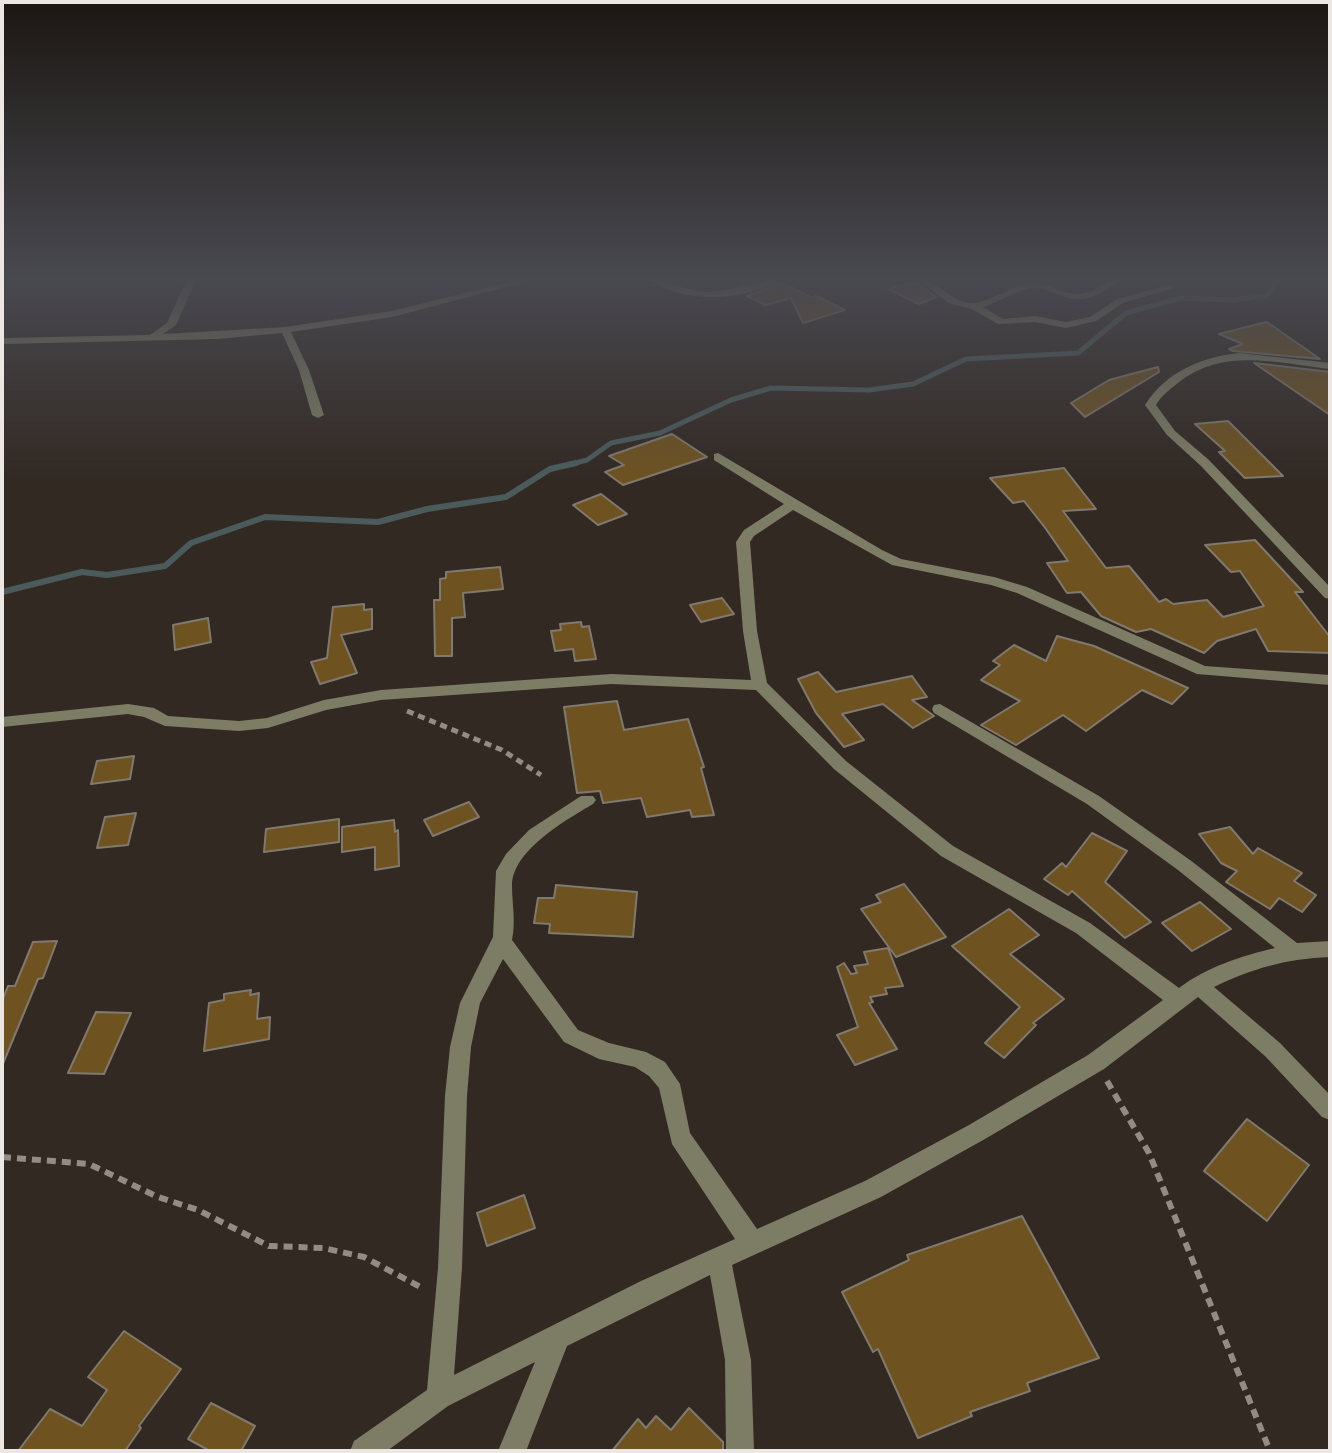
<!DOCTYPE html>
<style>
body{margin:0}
#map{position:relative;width:1332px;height:1453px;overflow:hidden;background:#322923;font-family:Manrope,sans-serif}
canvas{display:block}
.frame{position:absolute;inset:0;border:4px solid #ede7e3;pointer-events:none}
</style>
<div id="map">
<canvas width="1332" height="1453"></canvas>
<div class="frame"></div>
</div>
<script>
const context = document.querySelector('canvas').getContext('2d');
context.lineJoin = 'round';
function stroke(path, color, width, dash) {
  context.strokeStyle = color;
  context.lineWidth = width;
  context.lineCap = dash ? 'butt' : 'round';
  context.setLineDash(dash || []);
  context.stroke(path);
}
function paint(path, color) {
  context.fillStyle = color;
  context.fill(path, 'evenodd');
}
stroke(new Path2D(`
 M1302,279H1320
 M568,465L587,460L611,443L660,433L731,400L771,388L869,390L913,384L966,359L1078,353L1126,313L1181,298L1233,300L1268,295L1277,279`), '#4b5b5c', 5);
stroke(new Path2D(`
 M2,592L82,572L107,575L165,566L191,543L265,517L378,522L427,509L506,497L550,469L576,463`), '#4b5b5c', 6);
const building = new Path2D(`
 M916,282L936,297L919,304L888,289Z
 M782,283L811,297L816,296L845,310L803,323L791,298L766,305L747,296Z
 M1267,322L1320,359L1233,351L1229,349L1243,344L1219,334Z
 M1254,363L1330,372V415Z
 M1158,367L1159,372L1085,417L1071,403L1109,380Z
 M1228,421L1283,476L1245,478L1219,452L1225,451L1195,424Z
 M672,434L707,457L623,485L605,472L624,465L609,456Z
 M1064,468L1096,509L1063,511L1106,568L1129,566L1159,602L1166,599L1173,604L1207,600L1223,617L1264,606L1240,571L1231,572L1205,545L1255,540L1303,592H1295L1330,637V653L1268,651L1256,629L1217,641L1204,653L1151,629L1136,632L1101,616L1081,592L1067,593L1047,563L1068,561L1046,529L1024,501L1013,503L990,478Z
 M601,494L627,514L598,525L573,505Z
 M500,567L503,589L463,593L465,617L452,618V656H435L434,600H440V579L446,578V572Z
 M722,598L734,614L701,622L690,605Z
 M364,604V610L372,609V629L341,635L357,673L320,684L311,662L327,658L333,607Z
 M208,618L211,642L175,650L173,625Z
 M581,622L582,627L589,626L596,659L575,661L573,649L555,651L551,631L561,630L560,624Z
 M1057,636L1094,646L1188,688L1172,704L1142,690L1086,731L1063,715L1016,745L981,725L1020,701L981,680L1000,665L993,661L1014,645L1046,661Z
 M818,672L836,692L912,676L927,697L912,700L934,716L913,728L883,704L842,714L864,740L844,747L816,713L798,679Z
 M617,701L624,730L688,719L704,767L701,768L714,815L692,817L690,810L647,817L641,798L603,803L600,791L577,793L564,707Z
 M134,756L130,779L91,784L97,761Z
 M469,802L479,817L433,836L424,820Z
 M136,813L128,845L97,848L105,817Z
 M339,819V842L264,852L266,829Z
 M394,820L395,832L398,830L399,866L375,870V847L342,852V827Z
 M1230,827L1253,854L1258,848L1302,873L1294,881L1316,895L1302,912L1279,898L1270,909L1226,882L1237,871L1221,863L1199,834Z
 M1092,833L1127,851L1105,882L1151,922L1125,938L1072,891L1068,895L1044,879L1062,863L1066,867Z
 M904,884L946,937L896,957L861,909L881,902L876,895Z
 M556,885L637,892L633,937L549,933L550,924L534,923L538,898H554Z
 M1200,902L1231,929L1192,951L1162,923Z
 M1009,909L1039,935L1010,954L1064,999L1033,1023L1036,1025L1004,1058L985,1043L1020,1007L952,946Z
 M57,941L43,978L38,979L2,1066V1001L8,986H15L33,942Z
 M888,948L903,986L885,988L887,994L870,997L873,1002L869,1003L897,1049L855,1065L837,1035L858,1027L837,967L844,963L851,974L857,973L854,966L868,964L864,952Z
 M251,990L250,995L259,993L257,1019L270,1017L269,1039L204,1051L209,1003L224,1000V994Z
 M96,1012L131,1013L104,1074L68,1073Z
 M1247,1119L1309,1165L1267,1221L1204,1171Z
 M524,1195L535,1228L487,1246L477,1213Z
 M1022,1216L1099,1358L1027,1383L1030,1391L970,1412L972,1416L918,1438L878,1349L873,1352L842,1292L909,1260L907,1255Z
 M124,1331L181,1369L139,1426L141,1428L125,1451H18L50,1409L82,1426L107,1390L88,1377Z
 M211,1403L255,1426L241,1451H210L188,1439Z
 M689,1408L723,1442V1451H612L638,1419L646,1428L656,1416L671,1430Z`);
paint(building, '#6e5220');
stroke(building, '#80796f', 2);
stroke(new Path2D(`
 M407,711L502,750L541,775`), '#928b86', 5, [7, 5]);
stroke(new Path2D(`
 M1107,1081L1149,1153L1270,1451
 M2,1157L89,1164L158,1197L198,1210L269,1246L323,1248L364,1257L424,1289`), '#928b86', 6, [9, 6]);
paint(new Path2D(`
 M187,279H196L176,325L163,334L285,327L392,311L521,279H537L392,317L291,332L309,370L324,415L318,418L312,415L299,370L282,333L217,339L2,344V338L150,335L167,323Z
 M648,279C668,279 685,291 705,292C732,292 756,279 783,279C747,301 683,305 648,279Z
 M917,279C938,279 950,303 973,303C992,302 1008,287 1026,284C1048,280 1056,292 1075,294C1093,296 1104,279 1121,279C1106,292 1086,304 1065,297C1055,294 1046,288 1035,288C1017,289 1000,302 983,307L1003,319L1035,316L1066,322L1090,317L1117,299L1169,285L1174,288L1123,303L1096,321L1066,328L1035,322L998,324L972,309L949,303Z
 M1239,353L1330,363V369C1278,363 1222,347 1178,383C1169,390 1162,395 1156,405L1175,431L1209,460L1330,587V599L1325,598L1201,466L1167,435L1145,405C1166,372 1201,357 1239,353Z
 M718,453L882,550L901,559L994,577L1027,587L1205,666L1330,675V685L1197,674L1017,593L991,585L892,565L793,510L754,536L750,542L757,631L767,683L846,761L953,846L1090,923L1179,988C1207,967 1241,956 1275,948L1178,870L1087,804L934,713L932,709L934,705L940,704L1099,796L1190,860L1297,943L1330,941V957C1285,959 1254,968 1214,987L1280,1043L1330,1095V1120L1322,1117L1266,1057L1198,997L1104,1069L985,1139L881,1197L732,1265L751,1360L754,1451H726L725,1360L710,1275L567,1346L526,1451H498L535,1362L448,1406L387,1451H350L354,1441L427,1390L438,1268L445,1096L450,1047L460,1003L493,937L496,871L506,854L529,830L581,796H593L596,800L593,804C566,820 513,850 512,885C512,904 516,921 512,940L578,1030L609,1043L646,1052L665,1062L680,1084L690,1133L757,1229L865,1181L969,1125L1088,1055L1163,1000L1076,933L941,856L834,769L756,690L611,684L381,700L326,710L268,728L239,731L165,726L144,717L128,714L2,727V717L128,704L154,708L168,716L239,721L267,718L324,700L381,690L611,674L751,680L743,631L736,542L744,530L784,504L714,460V454ZM503,959L564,1042L599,1059L635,1067L649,1076L659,1088L672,1144L735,1239L641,1281L454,1375L462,1268L467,1096L471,1047L480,1003Z`), '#7d7d65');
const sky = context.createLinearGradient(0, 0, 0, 482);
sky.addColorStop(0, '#1c1713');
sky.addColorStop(0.58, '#494950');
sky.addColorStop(1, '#49495000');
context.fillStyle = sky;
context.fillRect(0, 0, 1332, 482);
</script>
